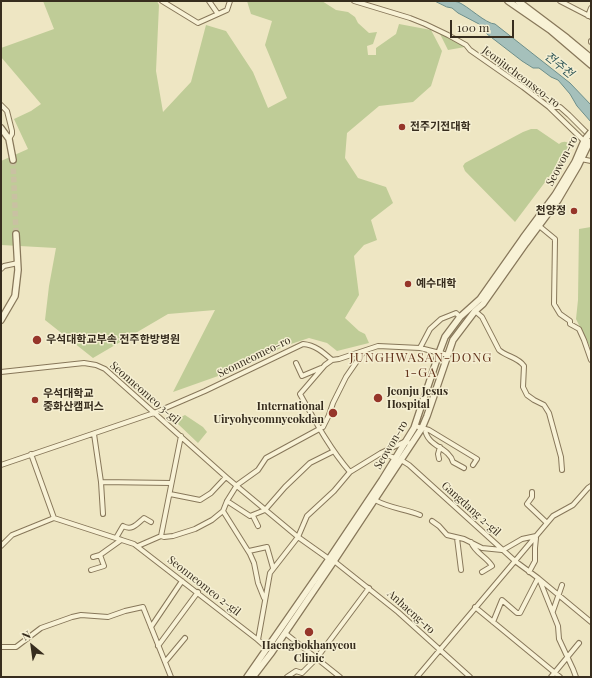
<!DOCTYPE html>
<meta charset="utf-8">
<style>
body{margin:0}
#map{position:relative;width:592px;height:678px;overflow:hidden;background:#eee6c3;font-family:"Playfair Display",serif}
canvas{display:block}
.frame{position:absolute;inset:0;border:2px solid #372d1e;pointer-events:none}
.north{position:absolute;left:12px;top:626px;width:40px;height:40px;-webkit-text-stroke:3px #f5efd2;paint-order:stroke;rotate:331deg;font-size:11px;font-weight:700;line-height:16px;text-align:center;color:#372d1e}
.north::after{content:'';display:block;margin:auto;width:14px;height:18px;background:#372d1e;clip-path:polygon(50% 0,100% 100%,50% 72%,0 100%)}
.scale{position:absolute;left:450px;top:20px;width:64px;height:18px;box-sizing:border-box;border:2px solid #372d1e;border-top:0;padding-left:5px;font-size:12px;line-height:14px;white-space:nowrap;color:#372d1e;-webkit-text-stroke:3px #f5efd2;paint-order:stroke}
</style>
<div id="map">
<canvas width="592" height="678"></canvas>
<div class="frame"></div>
<div class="north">N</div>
<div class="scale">100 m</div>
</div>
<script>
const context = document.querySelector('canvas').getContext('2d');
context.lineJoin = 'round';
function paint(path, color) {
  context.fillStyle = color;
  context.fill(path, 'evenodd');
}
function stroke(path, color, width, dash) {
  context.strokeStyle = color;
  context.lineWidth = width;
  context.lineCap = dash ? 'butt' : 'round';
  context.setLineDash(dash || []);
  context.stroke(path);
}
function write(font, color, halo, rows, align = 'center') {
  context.font = font + ' "Playfair Display","Noto Sans KR",serif';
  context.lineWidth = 3;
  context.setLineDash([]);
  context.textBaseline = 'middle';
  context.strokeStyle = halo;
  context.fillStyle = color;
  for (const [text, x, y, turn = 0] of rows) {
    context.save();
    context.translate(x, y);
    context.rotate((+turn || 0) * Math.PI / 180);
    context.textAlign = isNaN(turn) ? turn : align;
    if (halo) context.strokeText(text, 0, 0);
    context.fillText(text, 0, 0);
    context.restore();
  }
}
paint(new Path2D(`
 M43,1H157L159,5L156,71L163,112L191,82L206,25L226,31L253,72L268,108L287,98L265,45L272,21L251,14L247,1H322L336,10L348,12L355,17L358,23L369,33L377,32L373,44L367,46L368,55H376V48L396,34L399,24L431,30L442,51L431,86L413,102L379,106L347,133L345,158L358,178L386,187L393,203L371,220L377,240L364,245L354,256L359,295L345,318L359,331L365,334L369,343L337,351L327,343L309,338L285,346L235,370L173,392L215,310L168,314L93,358L45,320L49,286L56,248L1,245V161L28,149L14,119L31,111L41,104L1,57V48L54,29Z
 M439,32L465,47L448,50Z
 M531,129H537L559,144C563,141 567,141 570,145V149L515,222L465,171L463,166L465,163L523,132Z
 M591,227V349L576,319L578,300L579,229Z
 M185,415L203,427L207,432L198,443L178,424L181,417Z`), '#bfcc97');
const water = new Path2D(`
 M435,1C442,1 452,0 458,2C468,6 486,24 495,24L570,83L591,105V122L577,106L570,94L558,80L551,77L539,68H533L522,61L487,34L479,24L458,13L452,8L447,7Z`);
paint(water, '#a5c0bb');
stroke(water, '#6c8e8a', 1);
stroke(new Path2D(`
 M13,160L16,234`), '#c9c1a2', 5.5, [5.5, 3]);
const minor = new Path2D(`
 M162,1L198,23L227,10L230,1
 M209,1L218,14
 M354,1L410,18L425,24L448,35L466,45L470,50L523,87L549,107L584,141
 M560,1L591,17
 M588,16L591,8
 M591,42V41
 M1,105L7,111L12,131V134L9,139
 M549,107H560L569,115L591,137
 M581,159L591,161
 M538,225L555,239L554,304L560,314L570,321V324L579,329L584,340L591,360
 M1,269L4,266L18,263
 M475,311L482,317L499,350C507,357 518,357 524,366L523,387L527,395L534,400L544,405L549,413L561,457L562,470
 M420,348L430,329L441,319L456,313L460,317
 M332,360L325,365L300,394C315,421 330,449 350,472
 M296,363L302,376L321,368
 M1,372L84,363L96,365L105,369L226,477L298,537L329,559L334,561L398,612L470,677
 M415,426L429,430L477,459L473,465
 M425,429C427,447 449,447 453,462L464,468
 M94,434L101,482L103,514
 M381,453L395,458
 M31,454L54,518
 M439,459L438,454L440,447
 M401,460L409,465L515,561L538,578L591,622
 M1,465L154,413L205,391L303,344C315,345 323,352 332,360L339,359L378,346L420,348L448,355
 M101,482L171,483
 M532,492V497L527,504L547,523
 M170,494L200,500L211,493L226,477
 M375,500C389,508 405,509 420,515
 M227,501L250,516L265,510L285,487L310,463L334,451
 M223,511L250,554L254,563L258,583L264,598
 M253,516L258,526
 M432,521L439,526L447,535L464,539L482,548L502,550
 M161,536L164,537L173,536L195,529L212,520L223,511L227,501L237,485L258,470L266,458L323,427L329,415L333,403L346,377L364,351
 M116,538L123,526C132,531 137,524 144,518L151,522
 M457,538L461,570
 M471,542C475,553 487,557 492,566L482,572
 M1,546L12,535L54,518L134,544L258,640L268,649
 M138,546L161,536L181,436
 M503,550L522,539L536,536
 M249,551L267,547L273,568
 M93,557L100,555L121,540
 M91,570L104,566L100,555
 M529,572L535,561V548L536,538
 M540,581L558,626L559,639L573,669L576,677
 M475,607L560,677
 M553,611L562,585
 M493,622L502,600L517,613H520L538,578
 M151,627L182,581
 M285,633L340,677
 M258,640L270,573L298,537L307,516L334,491L350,472L381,453L406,441L410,444
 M158,646L198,592
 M1,647H16L41,628L72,617L81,615L108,617L125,611L143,607L171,677
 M165,662L185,638
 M287,677L296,671L302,673L316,659L369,588
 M417,677L553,516L573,505L588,488L591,486
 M551,677L579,643`);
const tertiary = new Path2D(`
 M508,1L550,30L591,65
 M518,1L567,38L591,58
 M1,128L9,139L13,160
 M1,320L15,296L18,270L16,234
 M247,677L329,559L382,480L414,428L439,353L445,337L460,317L480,299L523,238L555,195L575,162L584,141L587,137
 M253,677L272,652L334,561L422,428L427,416L453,340L475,311L483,304L526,243L558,200L578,166L591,139`);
stroke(minor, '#87775a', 6);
stroke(tertiary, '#87775a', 8);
stroke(minor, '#f8f2d6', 4);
stroke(tertiary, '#f8f2d6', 5.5);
const tertiaryBridge = new Path2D(`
 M587,137L591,132`);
stroke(tertiaryBridge, '#87775a', 8, []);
stroke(tertiaryBridge, '#f8f2d6', 5.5);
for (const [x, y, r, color] of [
 [402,127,4,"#96362a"],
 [574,211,4,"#96362a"],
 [408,284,4,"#96362a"],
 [37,340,5,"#96362a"],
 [378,398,5,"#96362a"],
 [35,400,4,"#96362a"],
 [333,413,5,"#96362a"],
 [309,632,5,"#96362a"]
]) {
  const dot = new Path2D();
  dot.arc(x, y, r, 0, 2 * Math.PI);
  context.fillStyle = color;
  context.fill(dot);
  stroke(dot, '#f5efd2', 1.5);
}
write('11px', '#372d1e', '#f5efd2', [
 ["Jeonjucheonseo-ro",521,77,37],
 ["Seowon-ro",562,161,-62],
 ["Seonneomeo-ro",254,357,-26],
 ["Seonneomeo 3-gil",145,393,41],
 ["Seowon-ro",391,445,-59],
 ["Gangdang 2-gil",471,509,42],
 ["Seonneomeo 2-gil",204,586,38],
 ["Anhaeng-ro",411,612,42]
]);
write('bold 11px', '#372d1e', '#f5efd2', [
 ["전주기전대학",410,127],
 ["천양정",566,211,"right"],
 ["예수대학",416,284],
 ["우석대학교부속 전주한방병원",46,340],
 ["Jeonju Jesus",387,392],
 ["Hospital",387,405],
 ["우석대학교",43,394],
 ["중화산캠퍼스",43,407],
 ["International",324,407,"right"],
 ["Uiryohyeomnyeokdan",324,420,"right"],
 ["Haengbokhanyeou",309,646,"center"],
 ["Clinic",309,659,"center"]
], 'left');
write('italic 12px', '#2d5557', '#f5efd2', [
 ["전주천",559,65,39]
]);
context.letterSpacing = '1px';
write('13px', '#64351d', '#f5efd2', [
 ["JUNGHWASAN-DONG",421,358],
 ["1-GA",421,373]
]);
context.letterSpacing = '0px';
</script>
